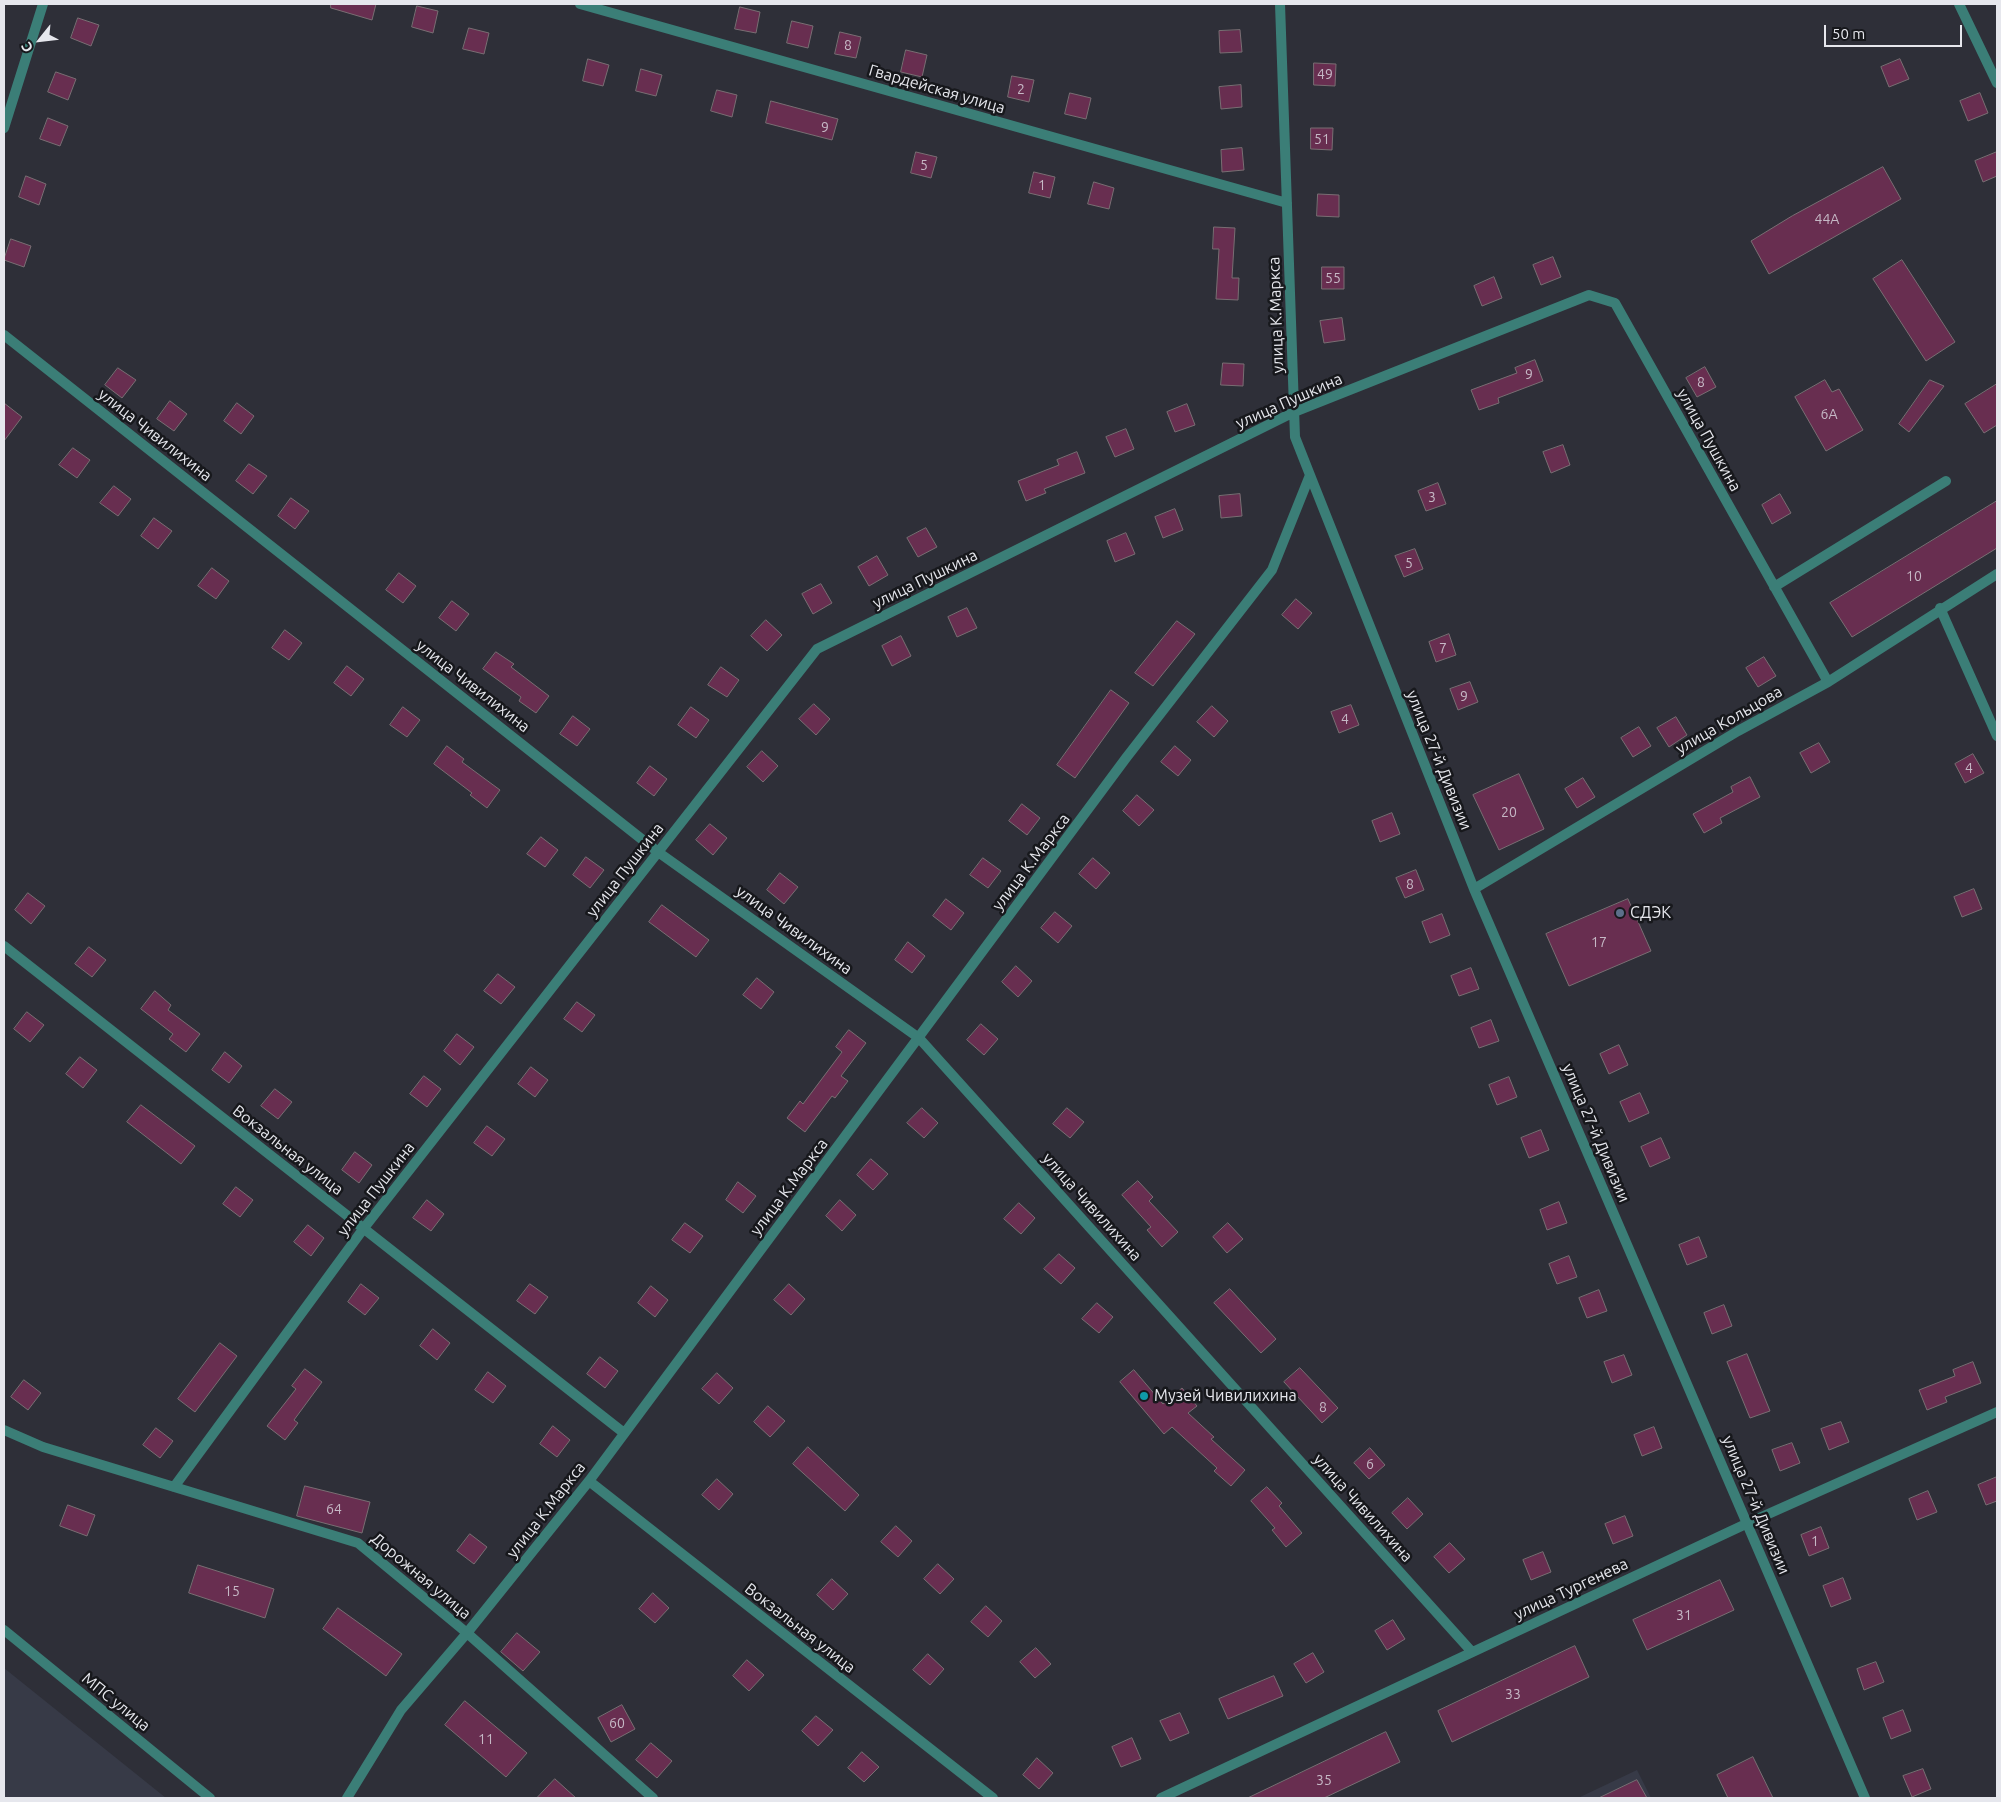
<!DOCTYPE html>
<meta charset="utf-8">
<style>
body{margin:0}
#map{position:relative;width:2001px;height:1802px;overflow:hidden;background:#2e2f38;font-family:Ubuntu,sans-serif}
canvas{display:block}
.frame{position:absolute;inset:0;border:5px solid #e6e7ed;pointer-events:none}
.north{position:absolute;left:15px;top:15px;width:50px;height:50px;-webkit-text-stroke:4px #17181c;paint-order:stroke;rotate:241deg;font-size:14px;font-weight:700;line-height:20px;text-align:center;color:#e6e7ed}
.north::after{content:'';display:block;margin:auto;width:18px;height:22px;background:#e6e7ed;clip-path:polygon(50% 0,100% 100%,50% 72%,0 100%)}
.scale{position:absolute;left:1824px;top:25px;width:138px;height:22px;box-sizing:border-box;border:2px solid #e6e7ed;border-top:0;padding-left:6px;font-size:15px;line-height:18px;white-space:nowrap;color:#e6e7ed;-webkit-text-stroke:4px #17181c;paint-order:stroke}
</style>
<div id="map">
<canvas width="2001" height="1802"></canvas>
<div class="frame"></div>
<div class="north">С</div>
<div class="scale">50 m</div>
</div>
<script>
const context = document.querySelector('canvas').getContext('2d');
context.lineJoin = 'round';
function paint(path, color) {
  context.fillStyle = color;
  context.fill(path, 'evenodd');
}
function stroke(path, color, width, dash) {
  context.strokeStyle = color;
  context.lineWidth = width;
  context.lineCap = dash ? 'butt' : 'round';
  context.setLineDash(dash || []);
  context.stroke(path);
}
function write(font, color, halo, rows, align = 'center') {
  context.font = font + ' Ubuntu,sans-serif';
  context.lineWidth = 5;
  context.setLineDash([]);
  context.textBaseline = 'middle';
  context.strokeStyle = halo;
  context.fillStyle = color;
  for (const [text, x, y, turn = 0] of rows) {
    context.save();
    context.translate(x, y);
    context.rotate((+turn || 0) * Math.PI / 180);
    context.textAlign = isNaN(turn) ? turn : align;
    if (halo) context.strokeText(text, 0, 0);
    context.fillText(text, 0, 0);
    context.restore();
  }
}
paint(new Path2D(`
 M4,1668L166,1798H4Z
 M1637,1770L1651,1798H1578Z`), '#373a47');
const building = new Path2D(`
 M331,4H376L372,20L331,8Z
 M417,6L438,11L433,33L412,27Z
 M740,7L760,12L756,33L735,29Z
 M78,18L99,25L91,46L71,38Z
 M792,21L813,26L808,48L787,43Z
 M469,28L489,33L484,54L463,49Z
 M1240,30L1242,52L1220,53L1219,31Z
 M840,32L861,37L856,58L835,54Z
 M906,50L927,55L922,77L901,72Z
 M588,59L609,65L603,86L583,81Z
 M1900,59L1909,79L1889,87L1881,67Z
 M1314,63L1336,64L1335,86L1314,85Z
 M641,69L662,75L656,96L636,91Z
 M56,72L76,79L68,100L48,92Z
 M1012,76L1034,80L1029,102L1008,97Z
 M1241,85L1242,107L1221,109L1219,87Z
 M717,90L737,95L732,117L711,111Z
 M1070,93L1091,98L1086,119L1065,114Z
 M1980,93L1988,113L1968,121L1960,101Z
 M771,101L838,119L832,140L766,123Z
 M48,118L68,126L60,146L40,139Z
 M1311,128H1333L1332,150L1311,149Z
 M1242,148L1244,170L1222,172L1221,150Z
 M916,152L937,157L931,178L911,173Z
 M1997,152V176L1983,182L1975,161Z
 M1883,167L1901,199L1769,274L1751,241L1792,216Z
 M1034,172L1055,177L1050,198L1029,193Z
 M26,176L46,184L39,205L19,197Z
 M1094,182L1114,188L1109,209L1088,204Z
 M1318,194L1339,195V217L1317,216Z
 M1214,227L1235,228L1232,278H1239L1238,300L1216,299L1219,249H1213Z
 M11,239L31,246L24,267L4,260Z
 M1553,257L1561,277L1541,285L1533,265Z
 M1902,260L1955,342L1926,361L1873,279Z
 M1322,267H1344V289H1322Z
 M1494,277L1502,298L1482,306L1474,286Z
 M1342,318L1345,340L1324,343L1320,321Z
 M1535,360L1543,381L1498,398L1499,403L1479,410L1471,390L1517,373L1515,368Z
 M1223,363L1244,364L1243,386L1221,385Z
 M1705,367L1716,387L1697,397L1686,378Z
 M118,368L136,380L122,398L105,385Z
 M1825,380L1832,392L1839,389L1863,430L1826,451L1795,397Z
 M1930,380L1944,386L1909,432L1899,424Z
 M1997,384V425L1984,433L1965,404Z
 M170,401L187,414L174,431L157,419Z
 M4,403L22,417L4,441Z
 M237,403L254,416L241,434L224,421Z
 M1187,404L1195,425L1175,432L1167,412Z
 M1126,429L1134,449L1115,457L1106,437Z
 M1563,445L1570,465L1551,473L1543,452Z
 M73,448L90,460L77,478L59,465Z
 M1077,452L1085,473L1044,489L1046,493L1026,501L1018,481L1059,465L1057,460Z
 M249,464L267,476L253,494L236,481Z
 M1438,483L1446,504L1426,511L1418,491Z
 M114,486L131,499L118,516L100,503Z
 M1240,494L1242,516L1221,518L1219,496Z
 M1780,494L1791,513L1772,524L1762,505Z
 M291,498L309,511L295,529L278,516Z
 M1997,501V548L1852,637L1830,603Z
 M1175,509L1183,530L1163,538L1155,517Z
 M154,518L172,531L158,549L141,536Z
 M926,528L937,547L918,557L907,538Z
 M1126,533L1135,554L1115,562L1107,541Z
 M1415,549L1423,569L1404,577L1395,556Z
 M877,556L888,575L869,586L858,567Z
 M212,568L229,581L216,599L198,586Z
 M399,573L416,586L403,603L386,590Z
 M821,584L832,603L813,614L802,594Z
 M1296,599L1312,613L1298,629L1282,615Z
 M452,601L469,614L456,631L439,618Z
 M967,608L977,628L957,637L948,617Z
 M766,620L782,635L767,651L751,636Z
 M1177,621L1195,634L1153,686L1135,673Z
 M285,630L302,643L289,660L272,648Z
 M1449,634L1456,655L1436,662L1429,642Z
 M901,636L911,656L892,666L882,646Z
 M496,652L514,664L511,667L549,696L536,713L519,701L521,697L483,669Z
 M1764,657L1776,676L1758,687L1746,668Z
 M347,666L364,679L351,696L334,683Z
 M721,667L739,680L727,697L708,685Z
 M1470,682L1478,702L1458,710L1450,689Z
 M1111,690L1129,703L1075,778L1057,765Z
 M814,704L830,719L816,735L799,719Z
 M1351,705L1359,725L1339,733L1331,712Z
 M1212,706L1228,721L1214,737L1197,722Z
 M403,707L420,720L407,737L390,725Z
 M691,707L709,720L696,738L678,725Z
 M573,716L590,729L577,746L560,734Z
 M1676,717L1687,735L1669,747L1657,728Z
 M1639,727L1651,746L1633,757L1621,738Z
 M1819,743L1830,762L1811,773L1800,753Z
 M447,746L464,759L462,762L500,790L487,808L470,795L472,793L434,764Z
 M1175,746L1191,760L1178,776L1161,762Z
 M762,751L778,766L763,782L747,767Z
 M1973,754L1984,773L1965,783L1955,764Z
 M650,766L667,779L654,796L637,783Z
 M1519,774L1544,829L1499,850L1473,795Z
 M1750,777L1760,797L1720,818L1722,823L1704,833L1693,814L1733,792L1731,787Z
 M1583,778L1595,797L1577,808L1565,789Z
 M1137,795L1154,810L1139,826L1123,811Z
 M1022,804L1040,818L1027,835L1009,821Z
 M1392,813L1400,834L1380,842L1372,821Z
 M710,824L727,838L713,855L696,840Z
 M541,837L558,850L545,867L527,854Z
 M586,857L604,870L590,888L573,875Z
 M983,858L1001,871L988,888L970,875Z
 M1093,858L1110,873L1096,889L1079,874Z
 M1416,870L1424,890L1405,898L1396,878Z
 M780,873L798,887L784,904L767,890Z
 M1974,889L1982,909L1962,917L1954,897Z
 M28,893L45,906L31,924L15,910Z
 M946,899L964,913L951,930L933,916Z
 M1628,899L1651,951L1569,986L1546,934Z
 M662,905L709,940L696,957L649,922Z
 M1055,912L1072,926L1058,943L1041,928Z
 M1442,914L1450,935L1430,943L1422,922Z
 M908,942L925,956L912,973L895,960Z
 M89,947L106,960L92,977L75,964Z
 M1016,966L1032,981L1018,997L1002,982Z
 M1471,968L1479,989L1459,996L1451,976Z
 M498,974L515,987L501,1004L484,991Z
 M757,978L774,992L761,1009L743,995Z
 M155,991L171,1005L168,1010L200,1034L186,1052L169,1039L173,1034L141,1009Z
 M577,1002L595,1015L582,1032L564,1019Z
 M27,1012L44,1025L30,1042L14,1029Z
 M1491,1020L1499,1041L1479,1048L1471,1028Z
 M981,1024L998,1039L984,1055L967,1040Z
 M849,1030L866,1043L841,1076L848,1081L835,1098L832,1096L805,1132L787,1118L800,1101L803,1104L842,1052L836,1047Z
 M457,1034L474,1047L460,1065L444,1051Z
 M1619,1045L1628,1065L1609,1074L1600,1054Z
 M225,1052L242,1066L229,1083L212,1070Z
 M80,1057L97,1070L83,1088L66,1074Z
 M531,1067L548,1080L535,1097L518,1084Z
 M424,1076L441,1089L427,1107L410,1094Z
 M1509,1077L1517,1097L1497,1105L1489,1085Z
 M275,1089L292,1102L278,1119L261,1106Z
 M1640,1093L1649,1113L1629,1122L1620,1102Z
 M141,1105L195,1146L181,1164L127,1122Z
 M922,1108L938,1123L924,1138L907,1123Z
 M1067,1108L1084,1122L1070,1138L1053,1124Z
 M487,1126L505,1139L492,1156L474,1143Z
 M1541,1130L1549,1150L1529,1158L1521,1138Z
 M1661,1138L1670,1158L1650,1167L1641,1147Z
 M355,1152L372,1165L359,1183L342,1170Z
 M871,1159L888,1174L873,1190L857,1175Z
 M1138,1181L1153,1197L1149,1201L1178,1232L1162,1247L1147,1230L1151,1227L1122,1195Z
 M738,1182L756,1196L743,1213L726,1200Z
 M236,1187L253,1200L240,1217L223,1204Z
 M427,1200L444,1214L431,1231L413,1218Z
 M840,1200L856,1215L842,1231L826,1216Z
 M1559,1202L1567,1223L1547,1230L1540,1210Z
 M1019,1203L1035,1218L1021,1234L1004,1219Z
 M685,1223L703,1236L690,1253L672,1240Z
 M1228,1223L1243,1239L1227,1253L1213,1237Z
 M308,1225L324,1238L311,1256L294,1242Z
 M1699,1237L1707,1257L1687,1265L1679,1245Z
 M1059,1254L1075,1268L1061,1284L1044,1269Z
 M1569,1256L1577,1277L1557,1284L1549,1264Z
 M361,1284L379,1298L365,1315L348,1302Z
 M530,1284L548,1297L535,1314L517,1301Z
 M789,1284L805,1299L791,1315L774,1300Z
 M651,1286L668,1300L655,1317L638,1303Z
 M1230,1289L1276,1339L1261,1353L1214,1303Z
 M1599,1290L1607,1311L1587,1318L1579,1298Z
 M1097,1303L1113,1317L1099,1333L1082,1319Z
 M1724,1305L1732,1326L1712,1334L1704,1313Z
 M433,1329L450,1343L437,1360L420,1346Z
 M220,1343L237,1356L195,1412L178,1399Z
 M1747,1354L1770,1411L1750,1418L1727,1362Z
 M1624,1355L1632,1375L1612,1383L1604,1362Z
 M600,1357L618,1371L605,1388L587,1374Z
 M1973,1362L1981,1383L1945,1397L1947,1402L1927,1410L1919,1390L1955,1376L1953,1370Z
 M1300,1368L1338,1408L1322,1423L1284,1382Z
 M305,1369L322,1382L294,1420L298,1423L285,1440L267,1426L296,1389L292,1386Z
 M1134,1370L1163,1404L1182,1388L1197,1406L1188,1413L1214,1437L1211,1439L1245,1470L1231,1486L1214,1471L1217,1468L1172,1427L1164,1434L1120,1382Z
 M488,1372L506,1386L493,1403L475,1390Z
 M717,1373L733,1388L719,1404L702,1389Z
 M24,1380L41,1393L28,1410L11,1397Z
 M768,1406L785,1421L770,1437L754,1422Z
 M1841,1422L1849,1442L1829,1450L1821,1429Z
 M553,1426L570,1440L557,1457L540,1444Z
 M1654,1427L1662,1448L1642,1456L1634,1435Z
 M156,1428L173,1441L160,1458L143,1445Z
 M1792,1443L1800,1463L1780,1471L1772,1450Z
 M808,1447L859,1495L845,1511L793,1464Z
 M1370,1448L1385,1465L1369,1479L1354,1463Z
 M1997,1477V1501L1986,1505L1978,1485Z
 M717,1479L733,1494L719,1510L702,1495Z
 M305,1486L370,1502L362,1533L297,1516Z
 M1267,1487L1282,1503L1279,1506L1302,1533L1286,1547L1272,1530L1275,1528L1251,1501Z
 M1928,1491L1937,1512L1917,1520L1909,1499Z
 M1408,1498L1423,1514L1407,1529L1392,1513Z
 M68,1505L95,1515L87,1536L60,1526Z
 M1625,1516L1633,1536L1613,1544L1605,1524Z
 M896,1526L912,1541L898,1557L881,1542Z
 M1821,1527L1829,1548L1809,1556L1801,1535Z
 M470,1534L487,1547L474,1564L457,1551Z
 M1450,1543L1465,1559L1449,1573L1434,1557Z
 M1543,1552L1551,1572L1531,1580L1523,1560Z
 M938,1564L954,1579L940,1594L924,1579Z
 M198,1565L274,1589L265,1618L189,1593Z
 M1843,1578L1851,1599L1831,1607L1823,1586Z
 M832,1579L848,1594L833,1610L817,1595Z
 M1720,1580L1734,1610L1647,1650L1633,1620Z
 M653,1593L669,1608L655,1623L639,1609Z
 M986,1606L1002,1621L988,1637L971,1622Z
 M338,1608L402,1654L386,1676L323,1629Z
 M1393,1620L1405,1639L1387,1650L1375,1631Z
 M517,1633L540,1652L523,1671L501,1652Z
 M1575,1646L1589,1677L1452,1742L1438,1711Z
 M1036,1648L1051,1664L1035,1678L1020,1662Z
 M1313,1653L1324,1672L1306,1683L1294,1664Z
 M928,1654L944,1669L930,1685L913,1670Z
 M747,1660L764,1675L749,1691L733,1676Z
 M1876,1662L1884,1682L1864,1690L1857,1669Z
 M1274,1676L1283,1696L1228,1719L1219,1699Z
 M465,1701L527,1753L506,1777L445,1725Z
 M622,1705L635,1729L611,1742L598,1718Z
 M1903,1710L1911,1731L1891,1739L1883,1718Z
 M1180,1713L1189,1733L1170,1741L1160,1721Z
 M816,1716L833,1730L818,1746L802,1731Z
 M1386,1732L1400,1762L1324,1798H1248Z
 M1132,1738L1141,1759L1121,1767L1112,1747Z
 M651,1743L672,1761L657,1778L636,1760Z
 M862,1752L879,1767L864,1782L848,1768Z
 M1753,1757L1773,1798H1728L1717,1775Z
 M1037,1758L1053,1773L1039,1789L1023,1775Z
 M1923,1769L1931,1789L1912,1797L1903,1776Z
 M555,1779L576,1798H537Z
 M1637,1780L1647,1798H1599Z`);
paint(building, '#682e50');
stroke(building, '#796e73', 1);
stroke(new Path2D(`
 M580,4L1287,203
 M1959,4L1997,83
 M4,128L43,4
 M4,335L658,852L919,1038L1472,1652
 M1310,475L1474,889L1865,1798
 M1774,587L1946,481
 M1940,608L1997,736
 M1474,889L1738,731L1828,682L1997,574
 M4,946L624,1433
 M4,1430L43,1447L358,1543L467,1633L653,1798
 M589,1481L993,1798
 M174,1487L364,1228L817,649L1294,412L1589,295L1615,303L1828,682
 M4,1630L210,1798
 M347,1798L401,1710L467,1633L589,1481L1126,758L1272,570L1310,475L1295,437L1280,4
 M1161,1798L1748,1523L1997,1412`), '#3b7e77', 10);
for (const [x, y, r, color] of [
 [1620,913,5,"#5c6f8a"],
 [1144,1396,5,"#0f9aa8"]
]) {
  const dot = new Path2D();
  dot.arc(x, y, r, 0, 2 * Math.PI);
  context.fillStyle = color;
  context.fill(dot);
  stroke(dot, '#17181c', 2);
}
write('14px', '#c6b9c6', null, [
 ["8",848,45],
 ["49",1325,74],
 ["2",1021,89],
 ["9",825,127],
 ["51",1322,139],
 ["5",924,165],
 ["1",1042,185],
 ["44А",1827,219],
 ["55",1333,278],
 ["9",1529,374],
 ["8",1701,382],
 ["6А",1829,414],
 ["3",1432,497],
 ["5",1409,563],
 ["10",1914,576],
 ["7",1443,648],
 ["9",1464,696],
 ["4",1345,719],
 ["4",1969,768],
 ["20",1509,812],
 ["8",1410,884],
 ["17",1599,942],
 ["8",1323,1407],
 ["6",1370,1464],
 ["64",334,1509],
 ["1",1815,1541],
 ["15",232,1591],
 ["31",1684,1615],
 ["33",1513,1694],
 ["60",617,1723],
 ["11",486,1739],
 ["35",1324,1780]
]);
write('16px', '#e6e7ed', '#17181c', [
 ["Гвардейская улица",937,89,16],
 ["улица К.Маркса",1276,315,-92],
 ["улица Пушкина",1289,401,-24],
 ["улица Чивилихина",155,435,38],
 ["улица Пушкина",1709,440,61],
 ["улица Пушкина",925,579,-26],
 ["улица Чивилихина",473,686,38],
 ["улица Кольцова",1729,720,-30],
 ["улица 27-й Дивизии",1439,760,68],
 ["улица К.Маркса",1031,862,-53],
 ["улица Пушкина",625,870,-52],
 ["улица Чивилихина",794,930,36],
 ["улица 27-й Дивизии",1596,1133,67],
 ["Вокзальная улица",288,1150,38],
 ["улица К.Маркса",789,1187,-53],
 ["улица Пушкина",376,1189,-52],
 ["улица Чивилихина",1092,1207,48],
 ["улица 27-й Дивизии",1756,1505,67],
 ["улица Чивилихина",1363,1508,48],
 ["улица К.Маркса",546,1510,-52],
 ["Дорожная улица",421,1576,40],
 ["улица Тургенева",1571,1589,-25],
 ["Вокзальная улица",800,1628,38],
 ["МПС улица",116,1702,39]
]);
write('16px', '#e6e7ed', '#17181c', [
 ["СДЭК",1630,913],
 ["Музей Чивилихина",1154,1396]
], 'left');
</script>
